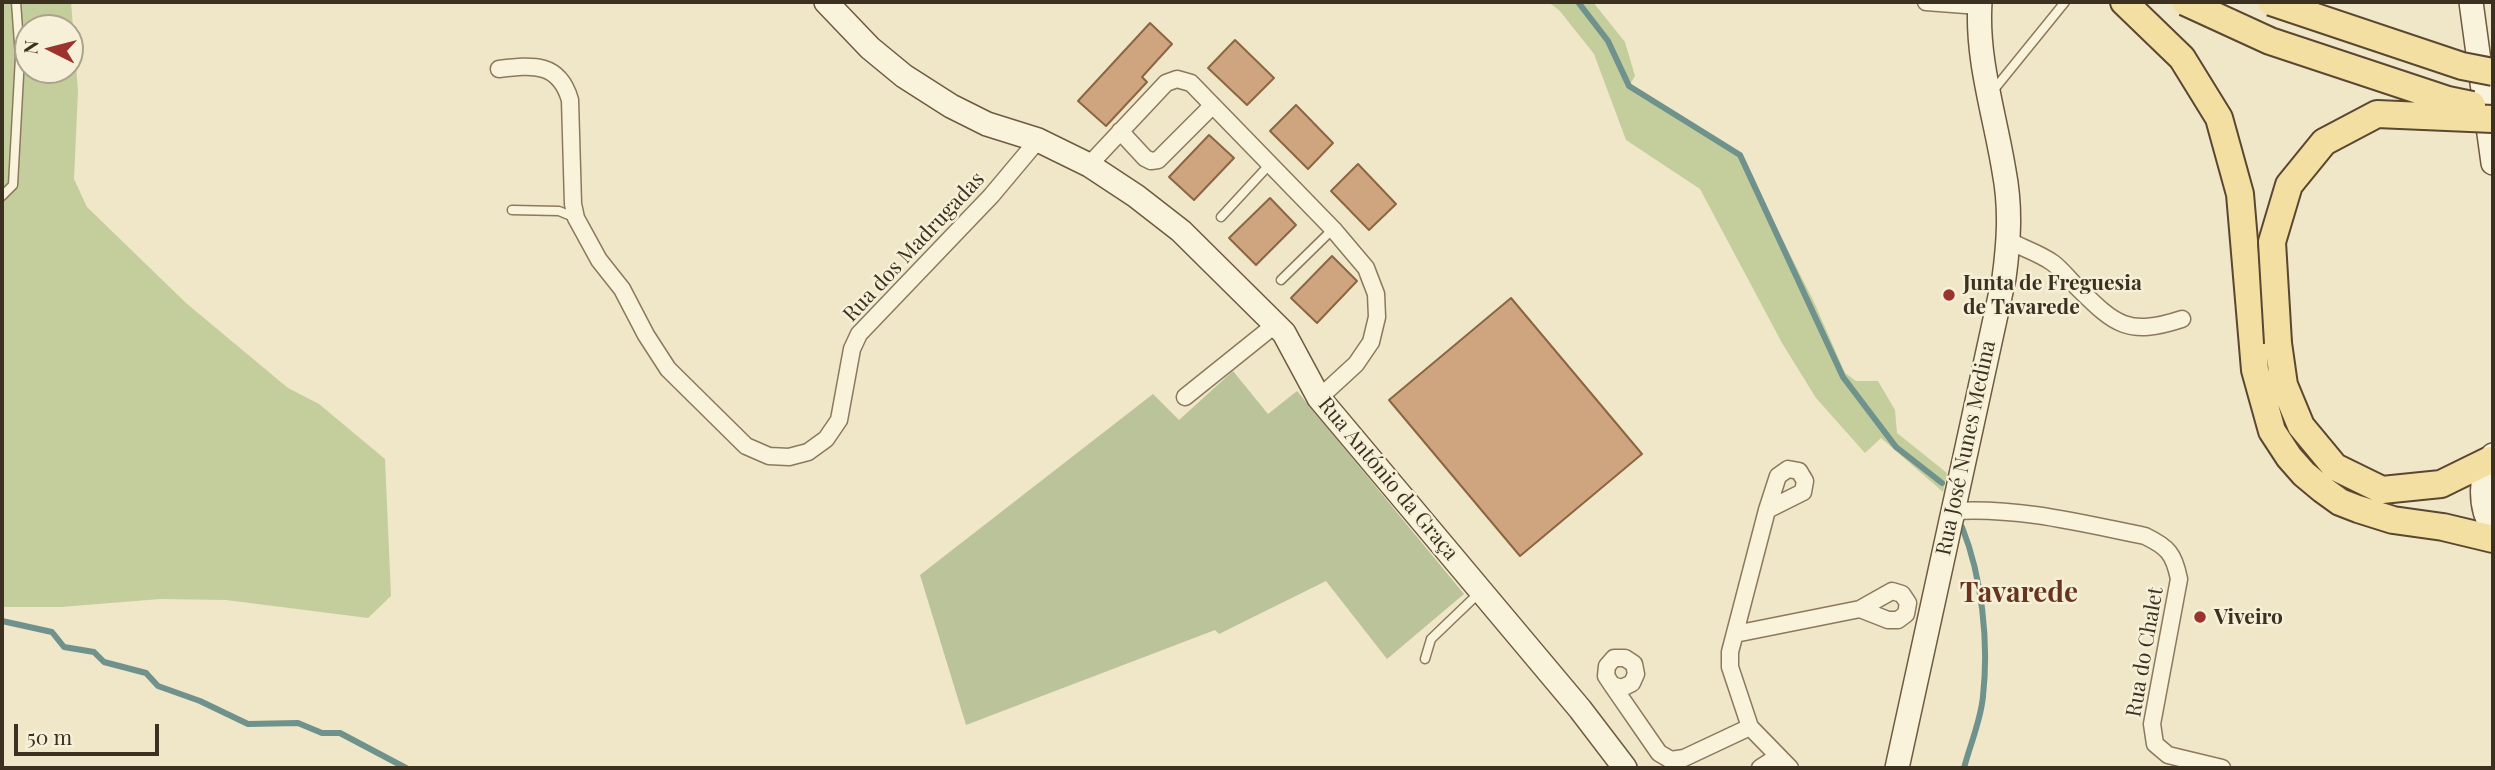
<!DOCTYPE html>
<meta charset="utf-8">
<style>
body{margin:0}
#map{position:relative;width:2495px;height:770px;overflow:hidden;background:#efe7c8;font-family:"Playfair Display",serif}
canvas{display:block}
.frame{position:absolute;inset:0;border:4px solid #3c3020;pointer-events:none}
.north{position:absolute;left:14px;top:14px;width:70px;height:70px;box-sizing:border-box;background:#f6f0d8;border:2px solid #aca38e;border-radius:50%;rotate:276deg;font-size:19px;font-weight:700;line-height:28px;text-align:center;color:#3c3020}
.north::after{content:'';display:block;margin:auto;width:24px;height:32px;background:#9c332c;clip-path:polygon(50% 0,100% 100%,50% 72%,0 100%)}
.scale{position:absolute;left:14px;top:724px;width:145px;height:32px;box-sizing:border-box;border:4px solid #3c3020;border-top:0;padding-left:9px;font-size:21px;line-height:24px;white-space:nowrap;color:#3c3020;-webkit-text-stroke:5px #f6f0d8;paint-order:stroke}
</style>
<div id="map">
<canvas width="2495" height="770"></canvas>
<div class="frame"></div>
<div class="north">N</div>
<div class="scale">50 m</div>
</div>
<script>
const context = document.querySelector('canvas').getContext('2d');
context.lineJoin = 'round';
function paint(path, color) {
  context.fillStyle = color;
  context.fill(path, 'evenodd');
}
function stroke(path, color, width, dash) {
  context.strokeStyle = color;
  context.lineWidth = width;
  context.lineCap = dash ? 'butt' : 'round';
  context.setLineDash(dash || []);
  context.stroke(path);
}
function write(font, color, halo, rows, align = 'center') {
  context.font = font + ' "Playfair Display",serif';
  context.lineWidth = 5;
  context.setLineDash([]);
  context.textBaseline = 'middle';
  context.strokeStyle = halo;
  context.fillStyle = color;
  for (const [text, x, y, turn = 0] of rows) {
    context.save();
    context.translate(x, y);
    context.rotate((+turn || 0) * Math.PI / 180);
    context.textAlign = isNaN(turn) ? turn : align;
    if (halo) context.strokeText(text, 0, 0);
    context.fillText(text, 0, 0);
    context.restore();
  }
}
paint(new Path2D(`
 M2,2H71L78,91L74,179L87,207L186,303L288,388L319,404L385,459L391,596L368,618L226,600L160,599L61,607H2ZM28,28H70V70H28Z
 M1548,2H1593L1625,42L1635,76L1629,86L1740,155L1814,302L1845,373L1856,381H1878L1895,410L1897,433L1947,473L1943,492L1881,438L1865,453L1816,398L1782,343L1700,189L1626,140L1594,54L1559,10Z`), '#c4ce9c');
paint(new Path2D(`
 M1233,371L1268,414L1297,391L1464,594L1387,659L1326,581L1219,634L1215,630L966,725L920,575L1153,394L1179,420Z`), '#bbc39a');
stroke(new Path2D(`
 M1578,2L1608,41L1629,86L1740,155L1843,377L1896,447L1942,483
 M1962,527C1982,577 1989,642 1983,696C1981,720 1970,745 1964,768
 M2,621L52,632L64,647L94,652L104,662L146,673L158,686L200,701L248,724L298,723L322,733H340L406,768`), '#6f928c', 6);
const building = new Path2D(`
 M1150,23L1172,44L1142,77L1147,82L1106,126L1078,101Z
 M1235,40L1274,78L1247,105L1208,68Z
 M1296,105L1333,143L1308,169L1270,131Z
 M1209,135L1234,158L1194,200L1169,177Z
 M1358,164L1396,204L1369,230L1331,191Z
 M1270,198L1296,225L1256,265L1229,238Z
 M1332,256L1357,281L1317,323L1291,298Z
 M1511,298L1642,454L1520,556L1389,400Z`);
paint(building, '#cea57e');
stroke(building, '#8c6542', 2);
const lane = new Path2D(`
 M1992,92L2065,2
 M2,196L13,185L20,57L16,2
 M512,210L559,211L576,218
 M1221,217L1270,164
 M1281,280L1333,229
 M1425,659L1431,639L1479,593`);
const street = new Path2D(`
 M1926,2L1979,6
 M499,69C533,65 559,62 570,100L573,204L576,218L599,260L622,289L646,335L668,369L746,446L769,456L789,457L808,452L826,439L839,420L852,349L859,334L991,196L1038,140
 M1120,131L1145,158L1151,161L1158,160L1212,106
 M1089,165L1166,83L1177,79L1191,83L1333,229L1366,268L1376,294L1377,317L1371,342L1356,364L1319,398
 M2009,241C2023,248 2041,254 2053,263C2061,269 2067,277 2073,283C2113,322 2124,338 2182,319
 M1185,397L1276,324
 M1767,510L1803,492L1805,481L1799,471L1788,469L1778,476L1767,510L1730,652V667L1750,727L1790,768
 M1953,511C2019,507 2081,523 2145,536C2168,547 2174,554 2179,579L2152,724L2155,744L2168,755L2222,768
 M1735,634L1860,609L1892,591L1902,594L1908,603L1906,614L1898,620H1888L1860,609
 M1612,685L1622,688L1632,683L1636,674L1634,664L1625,658H1614L1607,666L1606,676L1612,685L1659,753L1671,760L1684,758L1750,727
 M1760,768L1777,757`);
const secondary = new Path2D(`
 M826,2L870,48L904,76L951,106L987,124L1038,140L1089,165L1136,196L1181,231L1284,333L1319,398L1580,709L1625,768
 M2471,2L2493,163
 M2493,455C2479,476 2479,508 2493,529
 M1897,768L2004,278C2009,241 2011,207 2004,171C1995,115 1976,59 1980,2`);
const primary = new Path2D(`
 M2124,2L2182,58L2219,118L2240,194L2255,370L2272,431L2289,457L2304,474L2322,489L2340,502L2358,509L2393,520L2443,527L2493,539
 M2278,343L2284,385L2301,426L2335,467L2382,490L2441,484L2490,460`);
stroke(lane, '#8c795d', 11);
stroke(street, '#8c795d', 19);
stroke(secondary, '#6e5a40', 26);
stroke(primary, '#5a4731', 30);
stroke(lane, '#f9f3dc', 8);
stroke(street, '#f9f3dc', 16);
stroke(secondary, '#f9f3dc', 23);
stroke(primary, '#f2dfa1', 26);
const primaryBridge = new Path2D(`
 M2185,2L2270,41L2448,100L2472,105
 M2271,2L2462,66L2493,72
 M2278,343L2272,242L2289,185L2324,142L2377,114L2493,119`);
stroke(primaryBridge, '#5a4731', 30, []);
stroke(primaryBridge, '#f2dfa1', 26);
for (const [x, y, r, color] of [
 [1949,295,7,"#9c332c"],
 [2200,617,7,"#9c332c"]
]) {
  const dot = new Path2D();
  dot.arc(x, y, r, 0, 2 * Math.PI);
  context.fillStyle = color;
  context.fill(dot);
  stroke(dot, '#f6f0d8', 2.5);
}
write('21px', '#3c3020', '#f6f0d8', [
 ["Rua dos Madrugadas",914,247,-47],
 ["Rua José Nunes Medina",1966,448,-78],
 ["Rua António da Graça",1388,479,50],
 ["Rua do Chalet",2145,652,-80]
]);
write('bold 21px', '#3c3020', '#f6f0d8', [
 ["Junta de Freguesia",1963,283],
 ["de Tavarede",1963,307],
 ["Viveiro",2214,617]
], 'left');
write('bold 28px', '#69341f', '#f6f0d8', [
 ["Tavarede",2019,593]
]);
</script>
